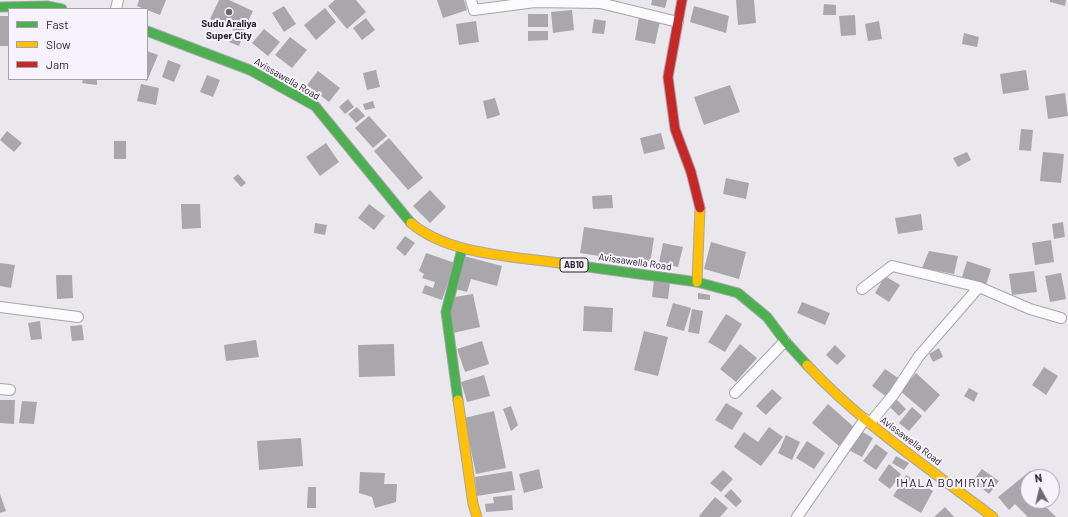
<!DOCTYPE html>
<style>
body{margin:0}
#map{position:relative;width:1068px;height:517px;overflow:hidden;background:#eae7ed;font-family:Barlow,sans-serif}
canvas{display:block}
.legend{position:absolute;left:8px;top:8px;width:140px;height:72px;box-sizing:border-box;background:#f7f2fd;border:1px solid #a4a1a9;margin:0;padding:5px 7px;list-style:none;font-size:12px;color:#28272a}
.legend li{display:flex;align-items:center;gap:8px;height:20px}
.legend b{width:20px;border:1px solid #a4a1a9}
.north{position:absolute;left:1020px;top:469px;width:40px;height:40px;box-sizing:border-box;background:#f7f2fd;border:1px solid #a4a1a9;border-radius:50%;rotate:352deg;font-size:11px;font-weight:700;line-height:16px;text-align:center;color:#28272a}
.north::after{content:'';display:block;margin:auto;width:14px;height:18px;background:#6c6a6e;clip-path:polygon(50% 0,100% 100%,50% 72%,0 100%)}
</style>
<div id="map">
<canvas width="1068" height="517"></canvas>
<ul class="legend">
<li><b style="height:5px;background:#4caf50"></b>Fast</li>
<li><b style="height:5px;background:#ffc107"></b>Slow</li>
<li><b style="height:5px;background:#c62828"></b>Jam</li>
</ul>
<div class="north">N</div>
</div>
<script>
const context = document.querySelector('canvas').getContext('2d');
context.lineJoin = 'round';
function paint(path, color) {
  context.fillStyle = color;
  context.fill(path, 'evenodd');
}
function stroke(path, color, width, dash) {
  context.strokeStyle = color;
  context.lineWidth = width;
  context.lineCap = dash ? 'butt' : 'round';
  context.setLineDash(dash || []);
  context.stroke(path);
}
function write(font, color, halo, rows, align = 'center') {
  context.font = font + ' Barlow,sans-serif';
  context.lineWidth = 4;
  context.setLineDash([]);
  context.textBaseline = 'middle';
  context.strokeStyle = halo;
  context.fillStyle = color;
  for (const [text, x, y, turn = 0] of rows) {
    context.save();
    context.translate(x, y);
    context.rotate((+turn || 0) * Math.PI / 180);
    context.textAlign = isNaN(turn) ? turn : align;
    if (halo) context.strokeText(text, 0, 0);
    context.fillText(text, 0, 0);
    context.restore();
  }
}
paint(new Path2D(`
 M139,0H166L160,15L137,6Z
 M219,0H229L253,11L242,34L210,19Z
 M335,0H356L366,12L347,29L328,6Z
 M437,0H464L467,10L443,18Z
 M652,0H667L665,8L651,5Z
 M736,0H754L756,23L738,25Z
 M1050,0H1066L1065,6L1050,2Z
 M824,4L836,5V15H823Z
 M284,6L296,24L284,32L272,13Z
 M694,6L729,16L726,33L690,22Z
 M325,8L336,22L316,40L304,25Z
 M572,10L574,30L553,33L551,12Z
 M528,14H548V27H528Z
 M855,15L856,35L841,36L839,16Z
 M0,16H9V46H0Z
 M639,17L660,21L655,44L635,40Z
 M366,18L375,30L362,40L353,28Z
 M594,19L606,21L604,34L592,33Z
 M476,21L479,42L459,45L456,24Z
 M879,21L882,39L868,41L865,24Z
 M264,29L280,42L268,56L252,43Z
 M528,31H548V40L528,41Z
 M233,32L243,36L239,46L229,42Z
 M964,33L979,37L977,47L962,44Z
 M290,37L307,50L292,68L275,55Z
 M147,51L158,55L147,81L142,79H147Z
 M168,60L181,65L174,82L162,77Z
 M376,70L380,87L367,90L363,73Z
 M1026,70L1029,90L1003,94L1000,74Z
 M318,71L340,88L329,102L307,85Z
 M207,75L220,80L213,97L200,92Z
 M83,79H97V85L82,83Z
 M141,84L159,88L156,105L137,101Z
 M730,85L740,112L704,125L694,97Z
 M1065,93L1068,116L1048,119L1045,96Z
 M495,98L500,115L487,119L483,101Z
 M348,99L354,107L345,114L339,107Z
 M373,101L375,108L365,110L363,104Z
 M357,107L365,116L356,123L348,114Z
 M369,116L387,136L373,148L355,128Z
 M1021,129L1033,130L1031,151L1019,150Z
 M7,131L22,143L14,152L0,140Z
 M661,133L665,149L644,154L640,138Z
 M389,138L423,178L408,190L374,151Z
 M114,141H126V159H114Z
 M326,143L339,162L320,176L306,157Z
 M967,152L971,160L958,167L953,158Z
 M1043,152L1064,154L1061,183L1040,181Z
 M238,174L246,183L241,187L233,178Z
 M726,178L749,183L746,199L723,194Z
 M430,190L446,207L430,223L413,206Z
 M612,195L613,208L593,209L592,196Z
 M181,204H200L201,228L182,229Z
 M369,204L385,216L374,230L358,218Z
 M921,214L923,230L898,234L895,218Z
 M1063,222L1065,237L1054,239L1052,224Z
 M315,223L327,225L325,235L314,233Z
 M584,227L654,238L650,264L580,253Z
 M405,236L415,243L405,256L396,248Z
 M1051,240L1054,262L1035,265L1032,243Z
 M711,242L746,252L739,279L704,269Z
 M663,243L683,247L678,267L659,263Z
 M929,251L958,256L954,274L922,268Z
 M426,253L455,263L442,300L422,293L425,285L433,288L435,282L422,278L424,274L419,271Z
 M464,256L502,266L497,286L471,279L467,292L455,289Z
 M967,261L991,269L986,285L962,277Z
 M0,263L15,265L11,288L0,286Z
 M1034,271L1037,292L1012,295L1009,274Z
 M1061,273L1066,299L1050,302L1045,276Z
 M56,275H72L73,298L57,299Z
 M885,276L900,285L889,302L875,293Z
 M654,280L670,282L668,299L652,297Z
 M698,293L710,295V300L698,299Z
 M473,294L480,327L453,333L449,312L455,297Z
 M802,302L830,313L825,325L797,313Z
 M673,303L691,308L684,331L666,326Z
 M584,306L613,308L612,332L583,331Z
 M692,309L703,311L699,334L688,332Z
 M726,314L742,324L725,352L708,342Z
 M40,321L42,339L31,340L28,323Z
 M82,325L84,340L72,341L70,326Z
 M644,331L668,337L658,376L634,370Z
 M256,340L259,357L226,361L224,345Z
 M482,341L489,364L465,372L457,349Z
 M394,344L395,376L359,377L358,345Z
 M740,344L757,358L736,382L720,369Z
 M835,345L846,356L837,365L826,355Z
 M939,348L943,357L933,362L929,354Z
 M1044,367L1058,376L1046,395L1032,385Z
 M885,369L901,380L888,398L872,386Z
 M916,373L940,395L925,412L900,391Z
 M484,375L490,396L467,402L461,382Z
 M969,388L978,393L974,402L964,396Z
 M772,389L782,398L766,415L756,406Z
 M894,397L906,409L899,416L889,406Z
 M0,400H15L14,424L0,423Z
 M22,401L37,402L34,424L19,423Z
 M726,403L743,413L732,430L715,420Z
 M828,404L855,428L839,446L812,423Z
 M511,406L518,425L511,431L503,409Z
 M912,407L922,416L909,431L899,423Z
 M494,411L506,468L476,474L464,418Z
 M769,427L783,437L761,466L734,447L744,432L758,442Z
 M859,430L873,438L862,457L847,449Z
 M786,435L800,442L792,460L778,453Z
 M301,438L303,466L259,470L257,441Z
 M807,441L825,453L814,469L796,458Z
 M876,444L888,453L876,470L863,461Z
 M896,456L909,463L904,470L892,463Z
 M889,464L901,474L890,489L878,480Z
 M539,469L543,488L524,493L519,474Z
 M982,469L999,481L989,494L973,481Z
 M723,470L733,479L721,492L710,483Z
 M512,471L515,490L477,496L475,477Z
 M1030,471L1036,477H1028V501H1040L1056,517H1028L1015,504L1009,510L998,497Z
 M360,472L385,473L384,484H397L396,502L375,508L372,497L359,493Z
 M906,475L933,491L921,513L893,496Z
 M308,487H316V508H307Z
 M731,489L742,501L736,507L724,496Z
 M0,494L6,511L0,513Z
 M512,495L513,510L486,512L485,504L494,503L493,497Z
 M715,497L728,508L720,517H700L699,516Z
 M945,507L954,517H934Z`), '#aaa7ac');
const street = new Path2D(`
 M471,0L474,10L535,2V0
 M535,2L600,3L678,22
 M116,9L118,0
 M862,289L892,266L979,287L1030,309L1061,318
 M0,307L78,317
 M0,389L10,390
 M735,393L785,341
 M870,423L894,394L919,356L979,287
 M797,517L865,419`);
const fast = new Path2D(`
 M0,7L47,6L62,9
 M147,31L250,70L315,106L411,223
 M559,263L697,282L738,293L767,317L785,341L807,365
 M458,400L446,312L462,249`);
const slow = new Path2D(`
 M411,223C449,255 511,256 559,263
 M697,282L700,208
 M807,365C861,423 930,469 993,517
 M458,400L473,504L477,517`);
const jam = new Path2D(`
 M682,0L668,77L675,129L691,172L700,208`);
stroke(street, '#a7a5a9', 12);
stroke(fast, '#a7a5a9', 11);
stroke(slow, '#a7a5a9', 11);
stroke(jam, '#a7a5a9', 11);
stroke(street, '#fcfbfc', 10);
stroke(fast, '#4caf50', 9);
stroke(slow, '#ffc107', 9);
stroke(jam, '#c62828', 9);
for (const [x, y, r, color] of [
 [229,12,4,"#6c6a6e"]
]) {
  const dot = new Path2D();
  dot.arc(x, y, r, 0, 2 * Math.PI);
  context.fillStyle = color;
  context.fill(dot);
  stroke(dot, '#f7f2fd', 1.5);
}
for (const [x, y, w] of [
 [574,265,28]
]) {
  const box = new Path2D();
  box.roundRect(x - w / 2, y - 7, w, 14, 3);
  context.fillStyle = '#f7f2fd';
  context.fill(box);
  stroke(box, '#28272a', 1);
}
write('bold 9px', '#28272a', null, [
 ["AB10",574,265]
]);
write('bold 10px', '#28272a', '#f7f2fd', [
 ["Sudu Araliya",229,24],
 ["Super City",229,36]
]);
write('10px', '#28272a', '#f7f2fd', [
 ["Avissawella Road",287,79,30],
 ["Avissawella Road",635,262,8],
 ["Avissawella Road",911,441,37]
]);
context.letterSpacing = '1px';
write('12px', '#28272a', '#f7f2fd', [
 ["IHALA BOMIRIYA",946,483]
]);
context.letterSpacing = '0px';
</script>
